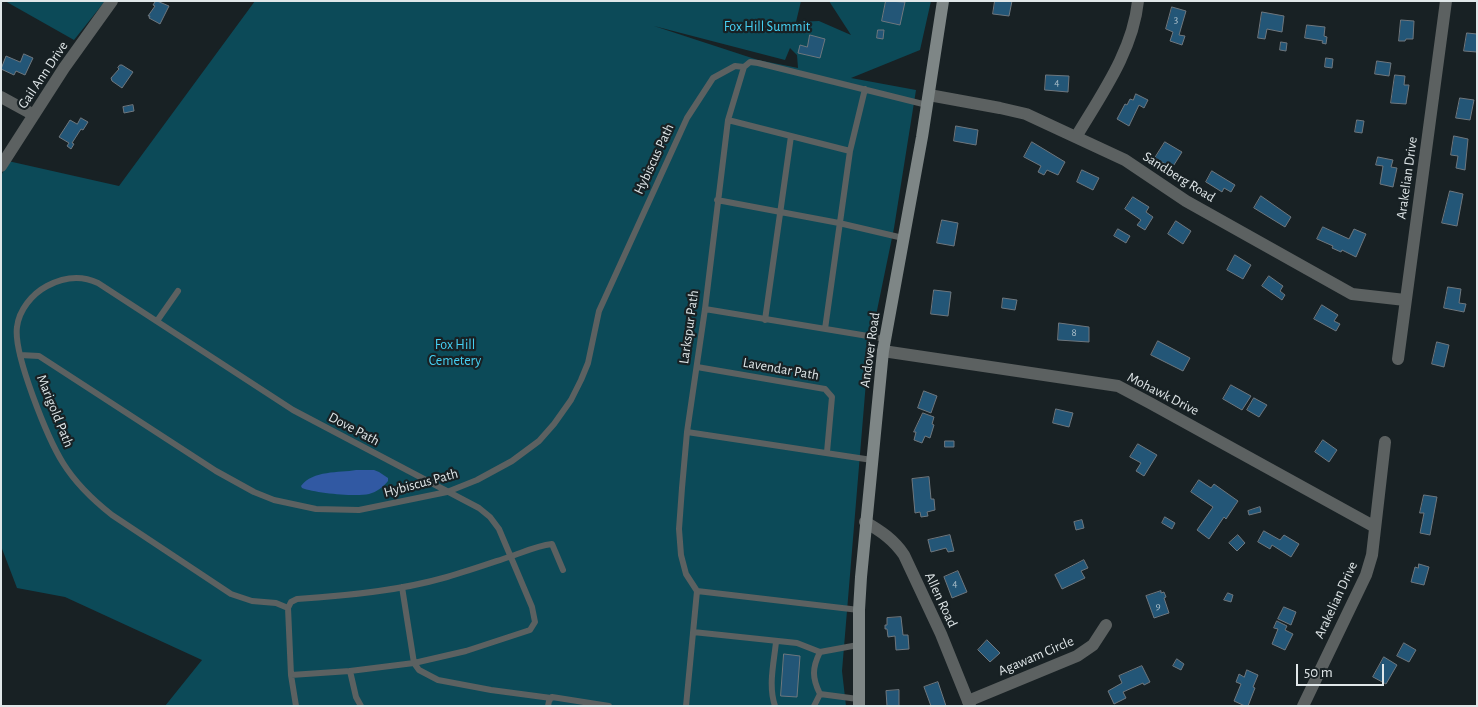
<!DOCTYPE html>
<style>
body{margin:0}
#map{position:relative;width:1478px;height:707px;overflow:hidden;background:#182124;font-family:"Alegreya Sans",sans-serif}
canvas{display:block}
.frame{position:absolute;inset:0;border:2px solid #e0e7e9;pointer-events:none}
.scale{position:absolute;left:1296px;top:664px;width:88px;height:22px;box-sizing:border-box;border:2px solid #e0e7e9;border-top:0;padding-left:6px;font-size:15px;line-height:18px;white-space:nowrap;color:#e0e7e9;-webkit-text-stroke:4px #182124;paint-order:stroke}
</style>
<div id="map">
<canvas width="1478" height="707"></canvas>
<div class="frame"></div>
<div class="scale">50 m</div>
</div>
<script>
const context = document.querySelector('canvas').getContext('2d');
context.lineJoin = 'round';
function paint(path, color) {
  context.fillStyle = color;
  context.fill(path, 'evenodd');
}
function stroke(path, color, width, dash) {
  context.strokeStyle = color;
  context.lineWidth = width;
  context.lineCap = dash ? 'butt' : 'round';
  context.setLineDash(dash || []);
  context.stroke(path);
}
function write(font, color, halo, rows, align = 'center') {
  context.font = font + ' "Alegreya Sans",sans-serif';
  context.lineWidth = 4.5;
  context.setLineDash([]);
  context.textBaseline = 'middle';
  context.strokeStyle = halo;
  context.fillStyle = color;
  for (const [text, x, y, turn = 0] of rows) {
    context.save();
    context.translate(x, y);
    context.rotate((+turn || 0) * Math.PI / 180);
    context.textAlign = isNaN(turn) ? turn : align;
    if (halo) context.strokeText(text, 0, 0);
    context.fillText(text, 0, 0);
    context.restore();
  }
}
paint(new Path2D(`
 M5,1H105L74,40Z
 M255,1H801L796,22L819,21L851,35L829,1H931L920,50L851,78L916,90L894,228L874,325L866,382L842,671L846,706H165L202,660L65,597L17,588L1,546V176L8,161L119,186ZM654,26L785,60L790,48L797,55L798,68L758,60Z`), '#0c4a58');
paint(new Path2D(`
 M356,470H374L379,472L388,478V481C383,487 377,492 369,494C355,497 315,493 302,488L301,486C313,470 339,473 356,470Z`), '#3159a3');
const building = new Path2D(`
 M157,1L169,6L160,24L149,18L150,16H148L155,6L153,5L155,2Z
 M886,1L905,2L900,25L882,21Z
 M995,1H1012L1009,16L993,14Z
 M1172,7L1186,11L1179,35L1185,36L1182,45L1170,41L1173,32L1166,29Z
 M1262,12L1284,16L1282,32L1267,29L1265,39L1258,38Z
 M1401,20L1414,21L1413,39H1406L1405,41H1399Z
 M1307,25L1325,27L1324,36L1327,37L1326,44L1322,43L1323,41L1305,38Z
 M878,30H884L883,39L877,38Z
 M1467,33L1477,34V52L1464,51Z
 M810,35L825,39L820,58L798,53L800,45L807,47Z
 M1281,42L1287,43L1286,51L1280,50Z
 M24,54L33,58L25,75L16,71L14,75L1,69L6,56L20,62Z
 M1326,58L1333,59L1332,68L1325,67Z
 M1377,61L1391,63L1389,76L1375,74Z
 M120,65H122L133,72L122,88L112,81L111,78L119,69L118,68Z
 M1046,75L1069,76L1068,92L1045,90Z
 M1395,75L1405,76L1404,85H1409L1406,104L1391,103Z
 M1136,94L1148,100L1144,108L1139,105L1129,126L1117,119L1125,104L1127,105L1130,99L1133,100Z
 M1460,98L1474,100L1470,120L1456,118Z
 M133,105L134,111L124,113L123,107Z
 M81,118L88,122L83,130L81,129L72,143L74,144L71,149L67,146L69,143L59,137L70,120L77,124Z
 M1357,120L1364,121L1362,133L1355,132Z
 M956,126L978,130L976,145L954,141Z
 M1454,136L1468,139L1465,170L1456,168L1458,156L1451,155Z
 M1032,142L1065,162L1058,175L1047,170L1044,175L1038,172L1041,166L1024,157Z
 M1165,142L1182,152L1172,168L1155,158Z
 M1378,157L1393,160L1391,167L1397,168L1393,187L1380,184L1383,166L1376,165Z
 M1082,170L1099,178L1093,190L1077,182Z
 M1212,171L1235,185L1231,192L1224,188L1222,192L1206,182Z
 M1450,191L1463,194L1457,226L1442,223Z
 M1261,196L1291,217L1285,227L1254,208Z
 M1133,197L1149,207L1146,212L1153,217L1145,230L1137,225L1141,220L1125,209Z
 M942,220L958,223L954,246L937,243Z
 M1176,221L1191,231L1183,244L1168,234Z
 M1323,227L1349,239L1354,229L1366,234L1356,257L1342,250L1341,252L1332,248L1333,246L1317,239Z
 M1118,229L1130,236L1126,243L1114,236Z
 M1235,255L1251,265L1243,279L1227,270Z
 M1269,276L1283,286L1280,291L1285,295L1282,300L1262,286Z
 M1448,287L1461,289L1459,303L1466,304L1464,312L1444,308Z
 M934,290L951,292L948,316L931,314Z
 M1003,298L1017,300L1015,310L1002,308Z
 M1322,305L1338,315L1334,321L1340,324L1336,331L1314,319Z
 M1059,323L1089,327V342L1058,340Z
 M1158,341L1190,358L1183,371L1151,355Z
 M1437,342L1449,345L1444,367L1432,364Z
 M1231,385L1251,396L1242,410L1223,399Z
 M924,391L937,396L931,413L918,408Z
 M1254,398L1267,405L1259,417L1247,410Z
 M1056,409L1073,413L1069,427L1053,423Z
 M923,413L934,417L932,424L934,425L930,438L925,436L922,443L914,440L916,432H914Z
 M1323,440L1337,450L1329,462L1315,452Z
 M945,441H954V447H945Z
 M1138,444L1157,455L1144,476L1136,471L1141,463L1130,457Z
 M929,477L931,499H934L935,510L927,512L928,516L921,517L920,512L915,513L912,479Z
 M1199,480L1211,488L1214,484L1238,501L1226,519L1224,517L1209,539L1197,530L1213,507L1191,492Z
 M1424,495L1437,497L1430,535L1420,533L1424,513H1420Z
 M1260,507L1261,512L1249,515L1248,511Z
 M1165,517L1175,523L1172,529L1162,523Z
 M1082,520L1084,528L1076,530L1074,522Z
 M1264,531L1280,540L1284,535L1299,544L1291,557L1272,545L1270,549L1258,542Z
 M950,535L954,551L948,552L946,548L931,552L928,540Z
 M1238,535L1245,543L1237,551L1229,543Z
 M1084,560L1088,568L1081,571L1085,578L1062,589L1055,575Z
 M1419,564L1429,567L1424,585L1411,582L1415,567L1418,568Z
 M958,571L967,592L952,598L944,577Z
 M1161,591V593L1164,592L1166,597L1164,598L1169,613L1154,618L1146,596Z
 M1228,593L1233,595L1231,602L1224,600Z
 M1284,607L1296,612L1291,625L1278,619Z
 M901,617L903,635H908L909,649L896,650L895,636L888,637L887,629H885V625H887V618Z
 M1277,621L1287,626L1285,630L1293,634L1285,650L1272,644L1278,629L1274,628Z
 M987,640L1000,653L990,662L978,650Z
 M1404,643L1416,650L1409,662L1397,656Z
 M784,654L800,656L797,697L781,696Z
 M1384,657L1397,665L1386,684L1373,677Z
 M1177,659L1184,664L1181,670L1173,666Z
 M1142,666L1150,682L1144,685L1143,683L1123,692L1126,698L1114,704L1108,691L1122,683L1119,676Z
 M1247,670L1258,675L1253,687L1255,688L1248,706H1245L1234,701L1241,684L1236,682L1239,674L1244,677Z
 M938,682L946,706H931L924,687Z
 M899,690V706H887L886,691Z`);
paint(building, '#235677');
stroke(building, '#6e777e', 1);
stroke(new Path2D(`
 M744,67L750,62L758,63L927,105
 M728,120L850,151
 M717,200L839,223L903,238
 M705,309L886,339
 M765,320L791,136
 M157,321L178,291
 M825,329L850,151L865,89
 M20,355L39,356L216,471L254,492L274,500L316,509L359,510L447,492L477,480L512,461L539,441L554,424L571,400L581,380L588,363L599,311L687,118L713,78L735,66L744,67
 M697,367L825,389L832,397L827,452
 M687,432L872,460
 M402,587L414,663L419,670L438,680L491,690L551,698
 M697,591L686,574L681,555L679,529L682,488L687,432L705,309L728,120L744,67
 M697,591L859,610
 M288,608L276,603L252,601L231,594L112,515C93,500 76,484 63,463C48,439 13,354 17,327C19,310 32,294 47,286C64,277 81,275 98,283L293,410L479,508L490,517L499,529L532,607L535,622L530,630L466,651L414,663L350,671L291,675
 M288,608L291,602L297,599C347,596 398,591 447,577C468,571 488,564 509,557C524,552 536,546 552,544L563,570
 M288,608L291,675L296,706
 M693,632L797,643L820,652C812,668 812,678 820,694L814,706
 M820,652L858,645
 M350,671L356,697L361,706
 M820,694L858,699
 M548,706L549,701L552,697L609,706
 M686,706L697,591
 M775,706C768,686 774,662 776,642`), '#5c6161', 6);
stroke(new Path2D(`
 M929,95L1000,108L1026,114L1125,160L1186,201L1352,294L1405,300
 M1,97L34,115
 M1076,137C1101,95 1133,51 1138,1
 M1,166L64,68L112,1
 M883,351L1118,386L1150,403L1375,527
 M1398,359L1446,1
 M968,701L1077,656L1093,645L1106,625
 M1303,706L1366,575L1372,555L1385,442`), '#5c6161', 12);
stroke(new Path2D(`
 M865,522C881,531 894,540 904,555L941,634L970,706`), '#5c6161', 12);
stroke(new Path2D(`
 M859,706V610L861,577L883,351L922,137L943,1`), '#7e8686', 12);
write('11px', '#b1c3cc', null, [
 ["3",1176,20],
 ["4",1057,83],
 ["8",1074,333],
 ["4",955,584],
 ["9",1158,606]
]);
write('14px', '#46d1f4', '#182124', [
 ["Fox Hill Summit",767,27],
 ["Fox Hill",455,345],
 ["Cemetery",455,361]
]);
write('14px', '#e0e7e9', '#182124', [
 ["Gail Ann Drive",43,75,-56],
 ["Hybiscus Path",654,159,-65],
 ["Sandberg Road",1179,177,32],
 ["Arakelian Drive",1407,178,-82],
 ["Larkspur Path",689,327,-82],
 ["Andover Road",870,350,-82],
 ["Lavendar Path",781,369,10],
 ["Mohawk Drive",1163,394,27],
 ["Marigold Path",55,411,68],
 ["Dove Path",354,429,28],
 ["Hybiscus Path",421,483,-15],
 ["Allen Road",941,600,65],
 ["Arakelian Drive",1336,600,-65],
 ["Agawam Circle",1036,656,-23]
]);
</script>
